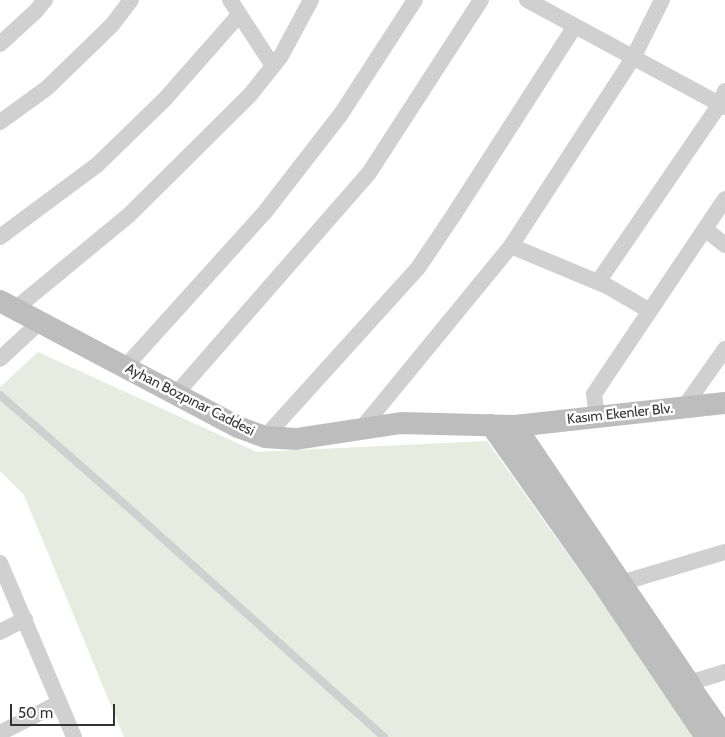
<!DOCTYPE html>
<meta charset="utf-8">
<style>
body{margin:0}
#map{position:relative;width:725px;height:737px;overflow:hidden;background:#fff;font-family:Cabin,sans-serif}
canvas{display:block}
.scale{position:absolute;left:10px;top:704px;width:105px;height:22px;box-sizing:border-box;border:2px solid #333;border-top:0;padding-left:6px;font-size:15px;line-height:18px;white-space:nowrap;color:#333;-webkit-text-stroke:4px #fff;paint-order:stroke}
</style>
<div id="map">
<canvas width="725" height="737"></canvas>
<div class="scale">50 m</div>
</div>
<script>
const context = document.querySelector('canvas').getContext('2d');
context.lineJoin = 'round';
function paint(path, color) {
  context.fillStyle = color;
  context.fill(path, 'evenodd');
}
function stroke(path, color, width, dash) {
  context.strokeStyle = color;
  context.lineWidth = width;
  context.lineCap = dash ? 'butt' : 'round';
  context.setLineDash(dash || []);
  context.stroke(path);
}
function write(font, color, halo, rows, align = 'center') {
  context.font = font + ' Cabin,sans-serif';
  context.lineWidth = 5;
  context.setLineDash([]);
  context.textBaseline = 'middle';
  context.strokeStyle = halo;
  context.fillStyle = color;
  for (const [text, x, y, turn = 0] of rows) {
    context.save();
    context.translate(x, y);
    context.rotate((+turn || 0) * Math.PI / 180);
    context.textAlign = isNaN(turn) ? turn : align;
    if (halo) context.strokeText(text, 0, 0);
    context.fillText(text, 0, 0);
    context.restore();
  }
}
paint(new Path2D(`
 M38,352L257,452L487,441L698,737H124L24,495L0,471V387Z`), '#e6ecdf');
stroke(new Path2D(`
 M0,395L129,508L384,737`), '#d0d0d0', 8);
stroke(new Path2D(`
 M230,0L273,66
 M527,0L725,107
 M0,44L36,11L45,0
 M0,122L47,88L112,25L131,0
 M705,229L725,245
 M0,237L97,165L165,99L239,15
 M511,246L607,286L650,311
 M598,282L720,104L725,91
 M15,309L129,215L250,95L281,56L311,0
 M0,359L40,322
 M125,367L265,212L341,114L415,0
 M176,394L369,173L481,0
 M684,407L725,349
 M597,417L594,394L725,199
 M361,429L511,246L633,58L662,0
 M265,437L418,268L453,216L575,26
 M0,563L74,737
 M621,583L725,552
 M0,632L25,619
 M689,683L725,672
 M0,733L59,703`), '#d0d0d0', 16);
stroke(new Path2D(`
 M0,301L238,427L265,437L296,439L401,423L515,426L725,403
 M491,425L603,584L706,737
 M515,426L621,583L689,683L695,694L725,737`), '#bdbdbd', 22);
write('14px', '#333', '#fff', [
 ["Ayhan Bozpınar Caddesi",190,400,27],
 ["Kasım Ekenler Blv.",620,414,-6]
]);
</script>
